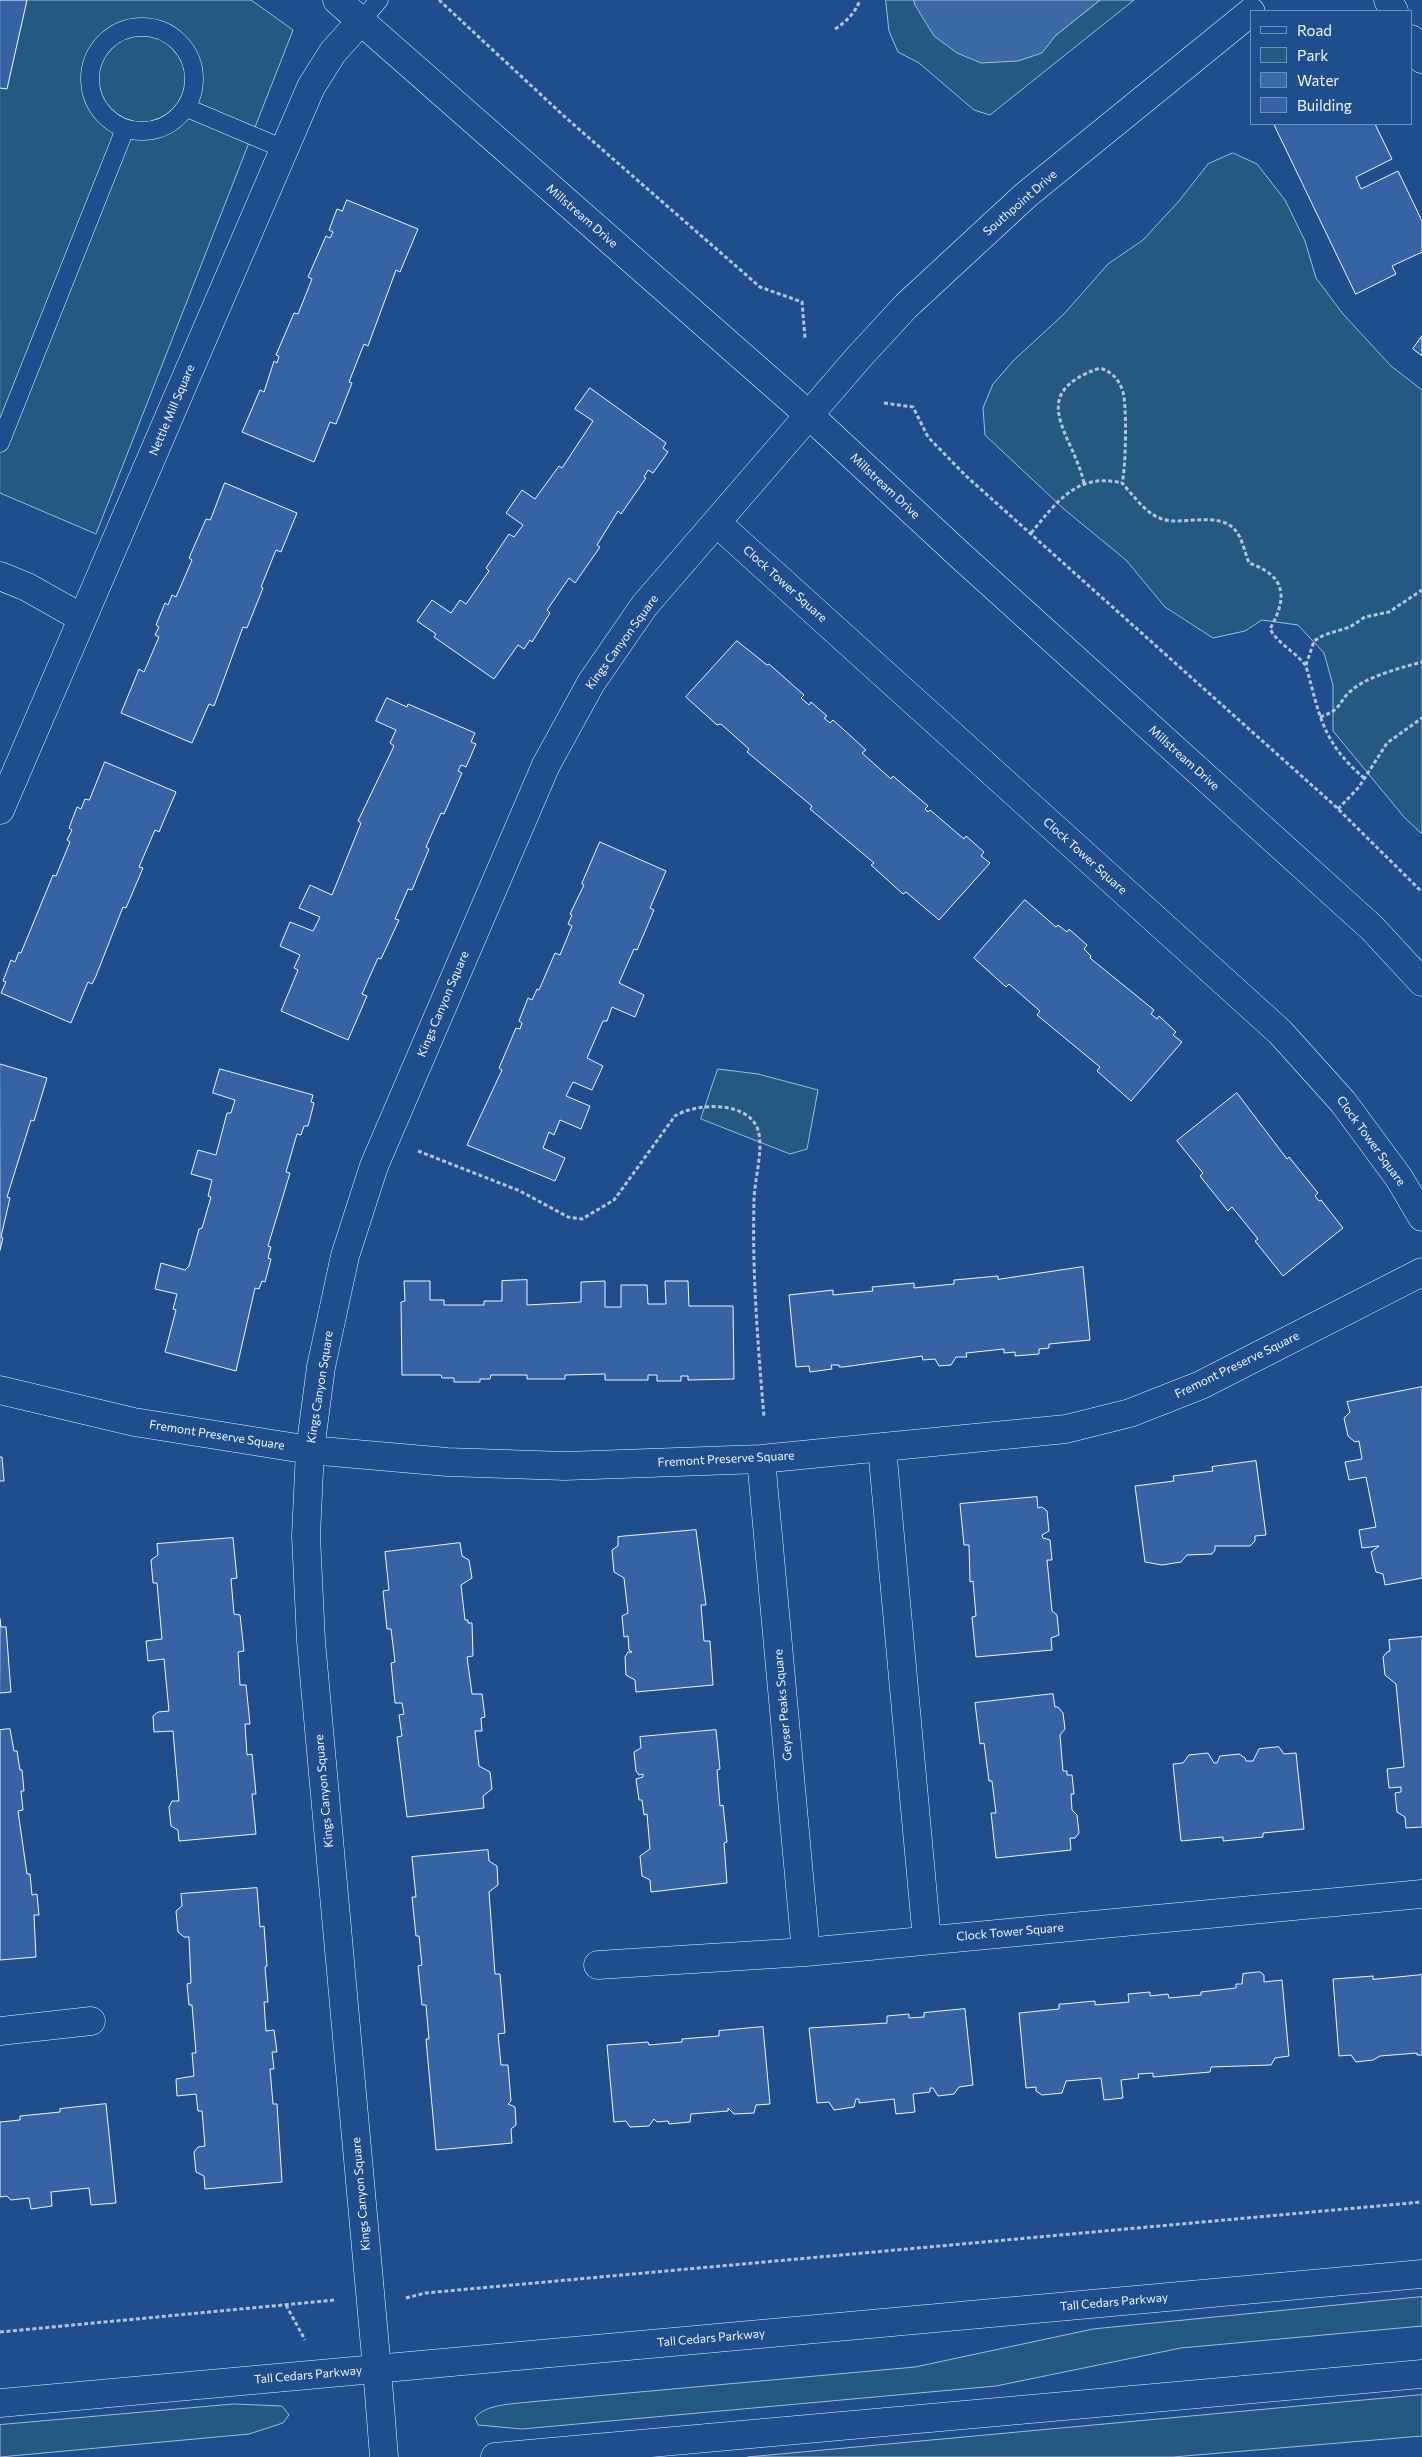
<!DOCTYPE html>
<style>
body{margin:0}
#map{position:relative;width:1422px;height:2457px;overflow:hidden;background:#1f4e8c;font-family:Commissioner,sans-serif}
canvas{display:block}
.legend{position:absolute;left:1250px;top:10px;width:162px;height:115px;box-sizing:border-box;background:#1f4e8c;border:1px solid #7391ba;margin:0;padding:6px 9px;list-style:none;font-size:15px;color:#f2f6ff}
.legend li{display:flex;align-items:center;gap:10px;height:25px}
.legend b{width:25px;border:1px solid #7391ba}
</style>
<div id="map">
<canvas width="1422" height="2457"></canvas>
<ul class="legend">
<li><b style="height:6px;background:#1f4e8c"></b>Road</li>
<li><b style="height:14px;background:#245a82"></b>Park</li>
<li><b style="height:14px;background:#3b69a3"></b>Water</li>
<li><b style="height:14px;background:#3563a3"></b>Building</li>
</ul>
</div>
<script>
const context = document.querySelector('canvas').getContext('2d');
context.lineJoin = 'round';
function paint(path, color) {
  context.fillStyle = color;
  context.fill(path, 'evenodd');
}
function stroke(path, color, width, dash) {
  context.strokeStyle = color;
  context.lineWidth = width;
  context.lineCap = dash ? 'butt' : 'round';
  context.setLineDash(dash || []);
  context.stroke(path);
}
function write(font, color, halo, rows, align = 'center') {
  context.font = font + ' Commissioner,sans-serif';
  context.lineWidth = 4;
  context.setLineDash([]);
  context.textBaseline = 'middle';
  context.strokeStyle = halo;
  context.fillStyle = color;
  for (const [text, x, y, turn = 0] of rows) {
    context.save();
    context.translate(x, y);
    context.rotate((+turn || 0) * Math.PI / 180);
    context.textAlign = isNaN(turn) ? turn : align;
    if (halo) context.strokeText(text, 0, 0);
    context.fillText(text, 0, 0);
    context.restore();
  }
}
const green = new Path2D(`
 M0,0H251L293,30L96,534L0,493Z
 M886,0H914L915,5L1041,53L1055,36L1100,0H1134L990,115L974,110L919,63L898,52L889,31Z
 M1233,153L1257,164L1285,200L1305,241L1316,278L1343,314L1391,366L1422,390V834L1404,817L1333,731V685L1324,653L1298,625L1262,620L1245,631L1213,638L1165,607L1126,560L1065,510L985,435L983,408L993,384L1014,360L1064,314L1108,264L1143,240L1179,201L1208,164Z
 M718,1069L758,1074L818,1090L807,1149L790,1154L701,1119Z
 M1422,2297V2326L1181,2348L996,2386L522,2429L478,2425L475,2418C485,2404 513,2404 529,2402L915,2367L1093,2329Z
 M1422,2395V2436L1173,2457H748Z
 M234,2404L282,2406L289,2415L283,2423L249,2434L0,2457V2425Z`);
paint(green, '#245a82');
stroke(green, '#a8bbd7', 1);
const water = new Path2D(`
 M914,0H1100L1055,36L1042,53L1018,61L981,63L957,53L934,36L915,5Z`);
paint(water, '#3b69a3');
stroke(water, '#a8bbd7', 1);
const building = new Path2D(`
 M0,0H27L7,89L0,88Z
 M1274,124H1375L1392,159L1356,177L1361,189L1398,171L1422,221V252L1392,266L1396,274L1356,294Z
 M347,200L418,229L400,272L396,270L368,346L364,344L349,382L352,383L336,424L330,422L314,462L242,432L260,390L264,392L274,361L277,363L279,356L276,355L294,313L298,314L312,279L308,277L326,236L330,238L333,232L329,230L337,209L342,211Z
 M1422,336V356L1413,349Z
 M590,388L666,443L663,448L668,452L653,473L648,470L644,477L646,478L621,514L618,511L597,545L600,547L575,583L569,578L547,610L550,613L532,642L530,640L524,649L518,645L494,679L434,637L436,634L417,621L432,600L451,613L460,600L466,604L489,571L486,568L509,534L514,537L523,525L506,513L522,490L535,499L559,466L562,468L593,421L575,409Z
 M225,483L297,513L281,552L276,550L261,587L263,588L247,628L243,627L214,706L209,704L192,743L121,713L139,669L144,672L159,637L155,635L159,627L156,625L165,603L168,605L172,595L176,597L192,560L189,558L206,519L210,520Z
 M737,641L767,665L769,664L804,695L801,698L809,705L811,702L827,716L824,718L830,723L833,720L866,750L862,753L891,779L893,776L928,806L925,809L928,812L930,810L964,839L966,836L984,852L981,856L990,863L939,920L906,892L903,894L871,865L874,863L810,809L812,806L747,752L749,749L721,724L717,725L686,697Z
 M387,698L407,707L408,704L475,733L471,742L476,744L466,767L461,765L458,771L462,773L444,814L441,813L426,847L429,849L412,890L408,889L395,919L399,920L381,959L378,958L362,994L367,996L348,1040L281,1011L298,970L294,968L300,955L280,946L290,922L313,931L320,917L299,908L310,885L332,895L361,823L358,821L394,746L390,743L396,730L376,721Z
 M105,762L176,792L159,832L155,830L139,867L143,868L126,908L123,907L96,976L92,984L88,982L71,1023L1,993L6,982L3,981L11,960L15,962L19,952L21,953L53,875L56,876L70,842L67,840L72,830L69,828L77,807L81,809L85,799L89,800Z
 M600,842L666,871L650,908L654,910L637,950L634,949L619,983L644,995L635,1017L612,1007L607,1021H603L587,1058L603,1066L592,1090L573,1082L566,1096L590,1106L581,1129L560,1120L554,1135L549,1132L543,1148L565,1158L555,1181L467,1145L502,1070L499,1068L516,1028L520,1029L522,1023L519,1021L528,998L532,1000L537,989L539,990L555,953L560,955L572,926L568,924L572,915L570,914L584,885L582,884Z
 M1025,900L1056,927L1058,925L1067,932L1069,929L1087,945L1084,949L1091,956L1090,958L1154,1010L1151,1014L1157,1019L1159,1016L1176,1032L1173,1035L1182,1042L1131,1101L1097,1071L1100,1067L1037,1015L1040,1011L1009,984L1006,987L974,958Z
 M0,1064L47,1078L34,1121L31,1120L7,1197L10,1198L1,1237L3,1238L0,1250Z
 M220,1069L313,1095L311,1102L314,1103L308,1126H304L301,1135L297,1134L286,1172L290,1173L268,1246L271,1247L268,1258L271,1259L265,1282L262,1281L259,1289L255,1288L236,1371L165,1352L176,1310L173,1309L177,1294L155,1289L161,1263L185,1270L189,1266L199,1229L202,1228L211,1197L208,1196L212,1180L191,1174L198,1150L216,1155L227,1113H231L235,1100L213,1093Z
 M1237,1093L1287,1159L1289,1157L1318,1193L1315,1196L1319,1201L1321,1200L1343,1228L1283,1276L1255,1241L1258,1239L1232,1207L1228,1211L1200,1176L1203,1173L1177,1141Z
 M1083,1267L1090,1340L1049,1344V1348L1039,1349V1354L1015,1356V1352L1004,1353V1349L966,1353L967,1357H956L951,1365L939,1366L935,1359L923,1360L922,1356L843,1367H839V1365H831L832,1369L810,1372L809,1366L796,1367L789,1295L833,1290V1295L873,1291L872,1287L914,1283V1288L954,1284V1280L998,1276V1279Z
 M527,1280V1305L581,1302V1282L605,1281V1307H621V1285H647L648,1304H666L665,1281H688L689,1306H733L734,1379L688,1380V1376H681V1381H657V1375H648V1380H605V1374L565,1375V1379H527V1375H491L490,1379H480V1382H454V1378H442L441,1375H402L401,1302L405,1301L404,1281H430V1300H444V1305H484V1301H502V1281Z
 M1422,1387V1578L1385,1585L1383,1574L1376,1572L1371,1552L1379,1546L1362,1548L1359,1530L1376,1527L1366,1477L1349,1480L1345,1462L1362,1459L1359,1441L1355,1442L1348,1436L1344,1418L1350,1412L1347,1402Z
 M0,1457H2L4,1481H0Z
 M1256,1461L1266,1535L1255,1536V1541L1250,1546H1215V1550L1212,1554L1187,1555L1181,1562L1162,1565L1145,1562L1135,1486L1174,1481L1173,1476L1213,1471L1212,1467Z
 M1037,1497L1038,1508L1042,1507L1047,1511L1049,1531L1042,1535L1043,1538L1050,1540L1052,1560H1047L1052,1611L1057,1615L1059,1635L1051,1638L1052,1650L976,1657L972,1617L976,1616L973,1581L970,1582L969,1545H964L960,1504Z
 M696,1530L706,1605H701L704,1641H710L713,1685L636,1692L635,1680L626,1675L625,1657L628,1652H632L629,1650L628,1636L624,1637L622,1616L628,1613L624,1578L614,1572L612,1550L618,1546V1537Z
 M233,1538L237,1578L231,1579L234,1614L240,1615L244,1651L238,1652L240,1685H246L250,1724H245L247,1755L252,1754L256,1794H252L256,1834L179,1841L178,1830L171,1826L169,1807L172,1801H179L173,1731L154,1732L153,1716L158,1712L169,1711L164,1659L148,1661L146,1641L162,1639L157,1583H153L151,1560L158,1555L157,1544Z
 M460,1543L462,1556L469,1560L472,1578L461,1585L465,1620H468V1623H472L473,1656L467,1657L472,1694H482L485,1717L481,1718L482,1731H475L479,1766L490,1772L492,1789L483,1796L484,1808L407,1817L397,1737L402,1736L399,1715L404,1714L402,1703H395L391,1663L395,1662L391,1629H387L383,1591L389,1590L385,1552Z
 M0,1619L1,1627H6L11,1692L0,1693Z
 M1422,1637V1827L1406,1828L1405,1817L1397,1812L1395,1793L1401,1792V1787L1389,1788L1387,1769L1404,1767L1396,1684L1385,1675L1383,1657L1387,1652L1390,1651L1389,1640Z
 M1053,1694L1055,1707H1058L1063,1713L1065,1729L1060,1735L1063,1771H1067V1775H1072L1074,1794H1071L1072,1810L1077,1815L1079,1833L1075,1838H1070L1071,1850L996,1858L991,1813H996L992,1781H989L984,1743L980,1744L975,1703Z
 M10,1729L14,1751H17L20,1770H22L24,1791H21L23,1810L18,1811L27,1874H30L32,1895L37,1894L39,1915H34L36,1957L0,1960V1730Z
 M716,1730L720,1769L717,1770L720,1806L723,1805L727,1842L724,1843L727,1883L651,1892L650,1880L642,1876L640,1856L650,1849L647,1814L644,1815L642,1800H639L636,1779L643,1777V1774L639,1775L636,1771L634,1752L641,1748L640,1737Z
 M1279,1747L1284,1754L1296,1753L1304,1829L1263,1833V1837L1223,1841V1837L1181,1841L1173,1764L1183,1763L1189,1755L1208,1753L1214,1763H1217L1220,1756L1239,1754L1245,1758L1246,1761H1253L1259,1749Z
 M488,1850L489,1861L497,1866L498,1885L489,1892L495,1974H500L505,2033L498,2034L501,2065H508L511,2101L508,2104L515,2107L516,2125L511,2129L512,2143L436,2150L426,2039H429L426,2005H422L418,1966L422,1965L419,1936H416L412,1897H416L412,1857Z
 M257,1888L260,1927L264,1926L267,1966L265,1967L268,2002H264L266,2031L274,2030L277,2052H272L274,2069H270L273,2104H277L282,2182L205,2189L204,2176L196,2172L194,2152L198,2147L205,2146L202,2111H198L196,2094L177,2096L176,2079L194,2076L192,2053H196L192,2005H189L187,1984L191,1983L189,1937H184L178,1932L176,1911L182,1906L181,1894Z
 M1260,1972L1264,1975V1982L1282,1980L1289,2056L1275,2058L1271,2065L1211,2067L1210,2072L1153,2077V2073L1138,2074L1139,2078L1121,2080L1123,2098L1104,2100L1101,2078L1066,2081L1062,2093L1042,2095L1036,2091V2087L1026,2088L1019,2013L1059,2009V2004H1063L1095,2001V2005L1129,2002L1128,1994L1150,1992V1996L1168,1994L1169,1998L1201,1995V1992L1236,1988V1984H1242L1243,1974Z
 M1422,1975V2055H1417V2053L1380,2056L1373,2060L1356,2062L1351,2055L1339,2056L1333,1979L1373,1976V1979Z
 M965,2009L973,2085L959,2087L954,2094L938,2096L933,2088H930V2092L913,2094L915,2112L896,2114L894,2099L859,2103V2099H856L854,2107L834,2110L829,2102L817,2103L809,2028L887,2023V2016L909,2014V2018L924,2017V2013Z
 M763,2027L770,2104L756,2105L754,2113L734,2114L728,2108V2111L691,2114L690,2122L669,2124L668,2121L657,2122L654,2119L649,2126L630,2127L626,2121L614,2122L607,2045L648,2042L649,2045L682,2042V2039L719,2036V2031Z
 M106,2104L116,2203L91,2205L89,2188L51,2192L52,2206L31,2209L29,2198L11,2200L7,2196L0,2197V2122L20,2120V2116L60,2112V2109Z`);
paint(building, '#3563a3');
stroke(building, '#f2f6ff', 1);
const lane = new Path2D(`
 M361,21L379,0
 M90 79a52 52 0 1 1 104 0a52 52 0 1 1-104 0Z
 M187,108L284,149
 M0,443L125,129`);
const street = new Path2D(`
 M1388,0L1394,11
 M1411,39L1422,59
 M717,523L1280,1032L1343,1102L1399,1178L1422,1217
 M0,576L27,587L82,618
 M0,810L311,87L333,52L361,21
 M0,1390L134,1422L310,1450L447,1462L565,1466L761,1459L1066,1429L1130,1413L1201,1385L1422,1272
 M882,1448L927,1940
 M761,1459L806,1952
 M598,1965L806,1952L1422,1894
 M0,2031L91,2021
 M384,2457L377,2369L311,1641L306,1536L310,1450L321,1367L345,1256L374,1166L546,765L591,683L644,606L859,357L906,306L1026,195L1251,12`);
const secondary = new Path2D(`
 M337,0L810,416L962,557L1372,928L1422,982
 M0,2403L1422,2274
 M495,2457L1422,2374`);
stroke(lane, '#f2f6ff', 19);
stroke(street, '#f2f6ff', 29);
stroke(secondary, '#f2f6ff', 29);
stroke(new Path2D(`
 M439,0L565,117L760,287L802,302L805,338
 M835,29C847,21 855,13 860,0
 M884,403L913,407L928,437L966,476L1334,805L1422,892
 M1084,483C1073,434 1024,394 1100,368C1112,372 1119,379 1123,392C1127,406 1126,469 1122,483C1133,495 1146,514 1162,519C1184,526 1219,510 1236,531C1242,538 1245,553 1249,563C1286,576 1288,597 1270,629C1278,644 1296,652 1306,666C1320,716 1322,742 1364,778
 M1031,533C1057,502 1077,472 1122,483
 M1306,665L1314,641L1324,635L1350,627L1365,617L1389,612L1422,590
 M1320,717C1344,709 1337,702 1352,690C1366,677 1403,667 1422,662
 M1338,809L1359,787L1387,743L1422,718
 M418,1151L520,1191L568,1217L582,1219L614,1200L675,1116C695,1103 748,1100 758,1130C764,1149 754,1181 754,1201C752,1273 758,1346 764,1417
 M406,2298L425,2293L1422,2202
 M286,2305L305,2340
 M0,2332L335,2300`), '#b3c4dc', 3, [4, 2.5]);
stroke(lane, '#1f4e8c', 18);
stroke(street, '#1f4e8c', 28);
stroke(secondary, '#1f4e8c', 28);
write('12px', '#f2f6ff', '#1f4e8c', [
 ["Southpoint Drive",1020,203,-41],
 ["Millstream Drive",582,216,41],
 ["Nettle Mill Square",172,410,-67],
 ["Millstream Drive",885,486,43],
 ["Clock Tower Square",785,584,42],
 ["Kings Canyon Square",622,642,-54],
 ["Millstream Drive",1184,758,42],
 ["Clock Tower Square",1085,856,42],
 ["Kings Canyon Square",443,1004,-67],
 ["Clock Tower Square",1371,1141,54],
 ["Fremont Preserve Square",1237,1365,-26],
 ["Kings Canyon Square",320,1387,-81],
 ["Fremont Preserve Square",217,1435,9],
 ["Fremont Preserve Square",726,1459,-3],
 ["Geyser Peaks Square",783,1705,-95],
 ["Kings Canyon Square",324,1791,-95],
 ["Clock Tower Square",1010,1932,-5],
 ["Kings Canyon Square",361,2194,-95],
 ["Tall Cedars Parkway",1114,2302,-5],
 ["Tall Cedars Parkway",711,2338,-5],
 ["Tall Cedars Parkway",308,2375,-5]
]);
</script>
